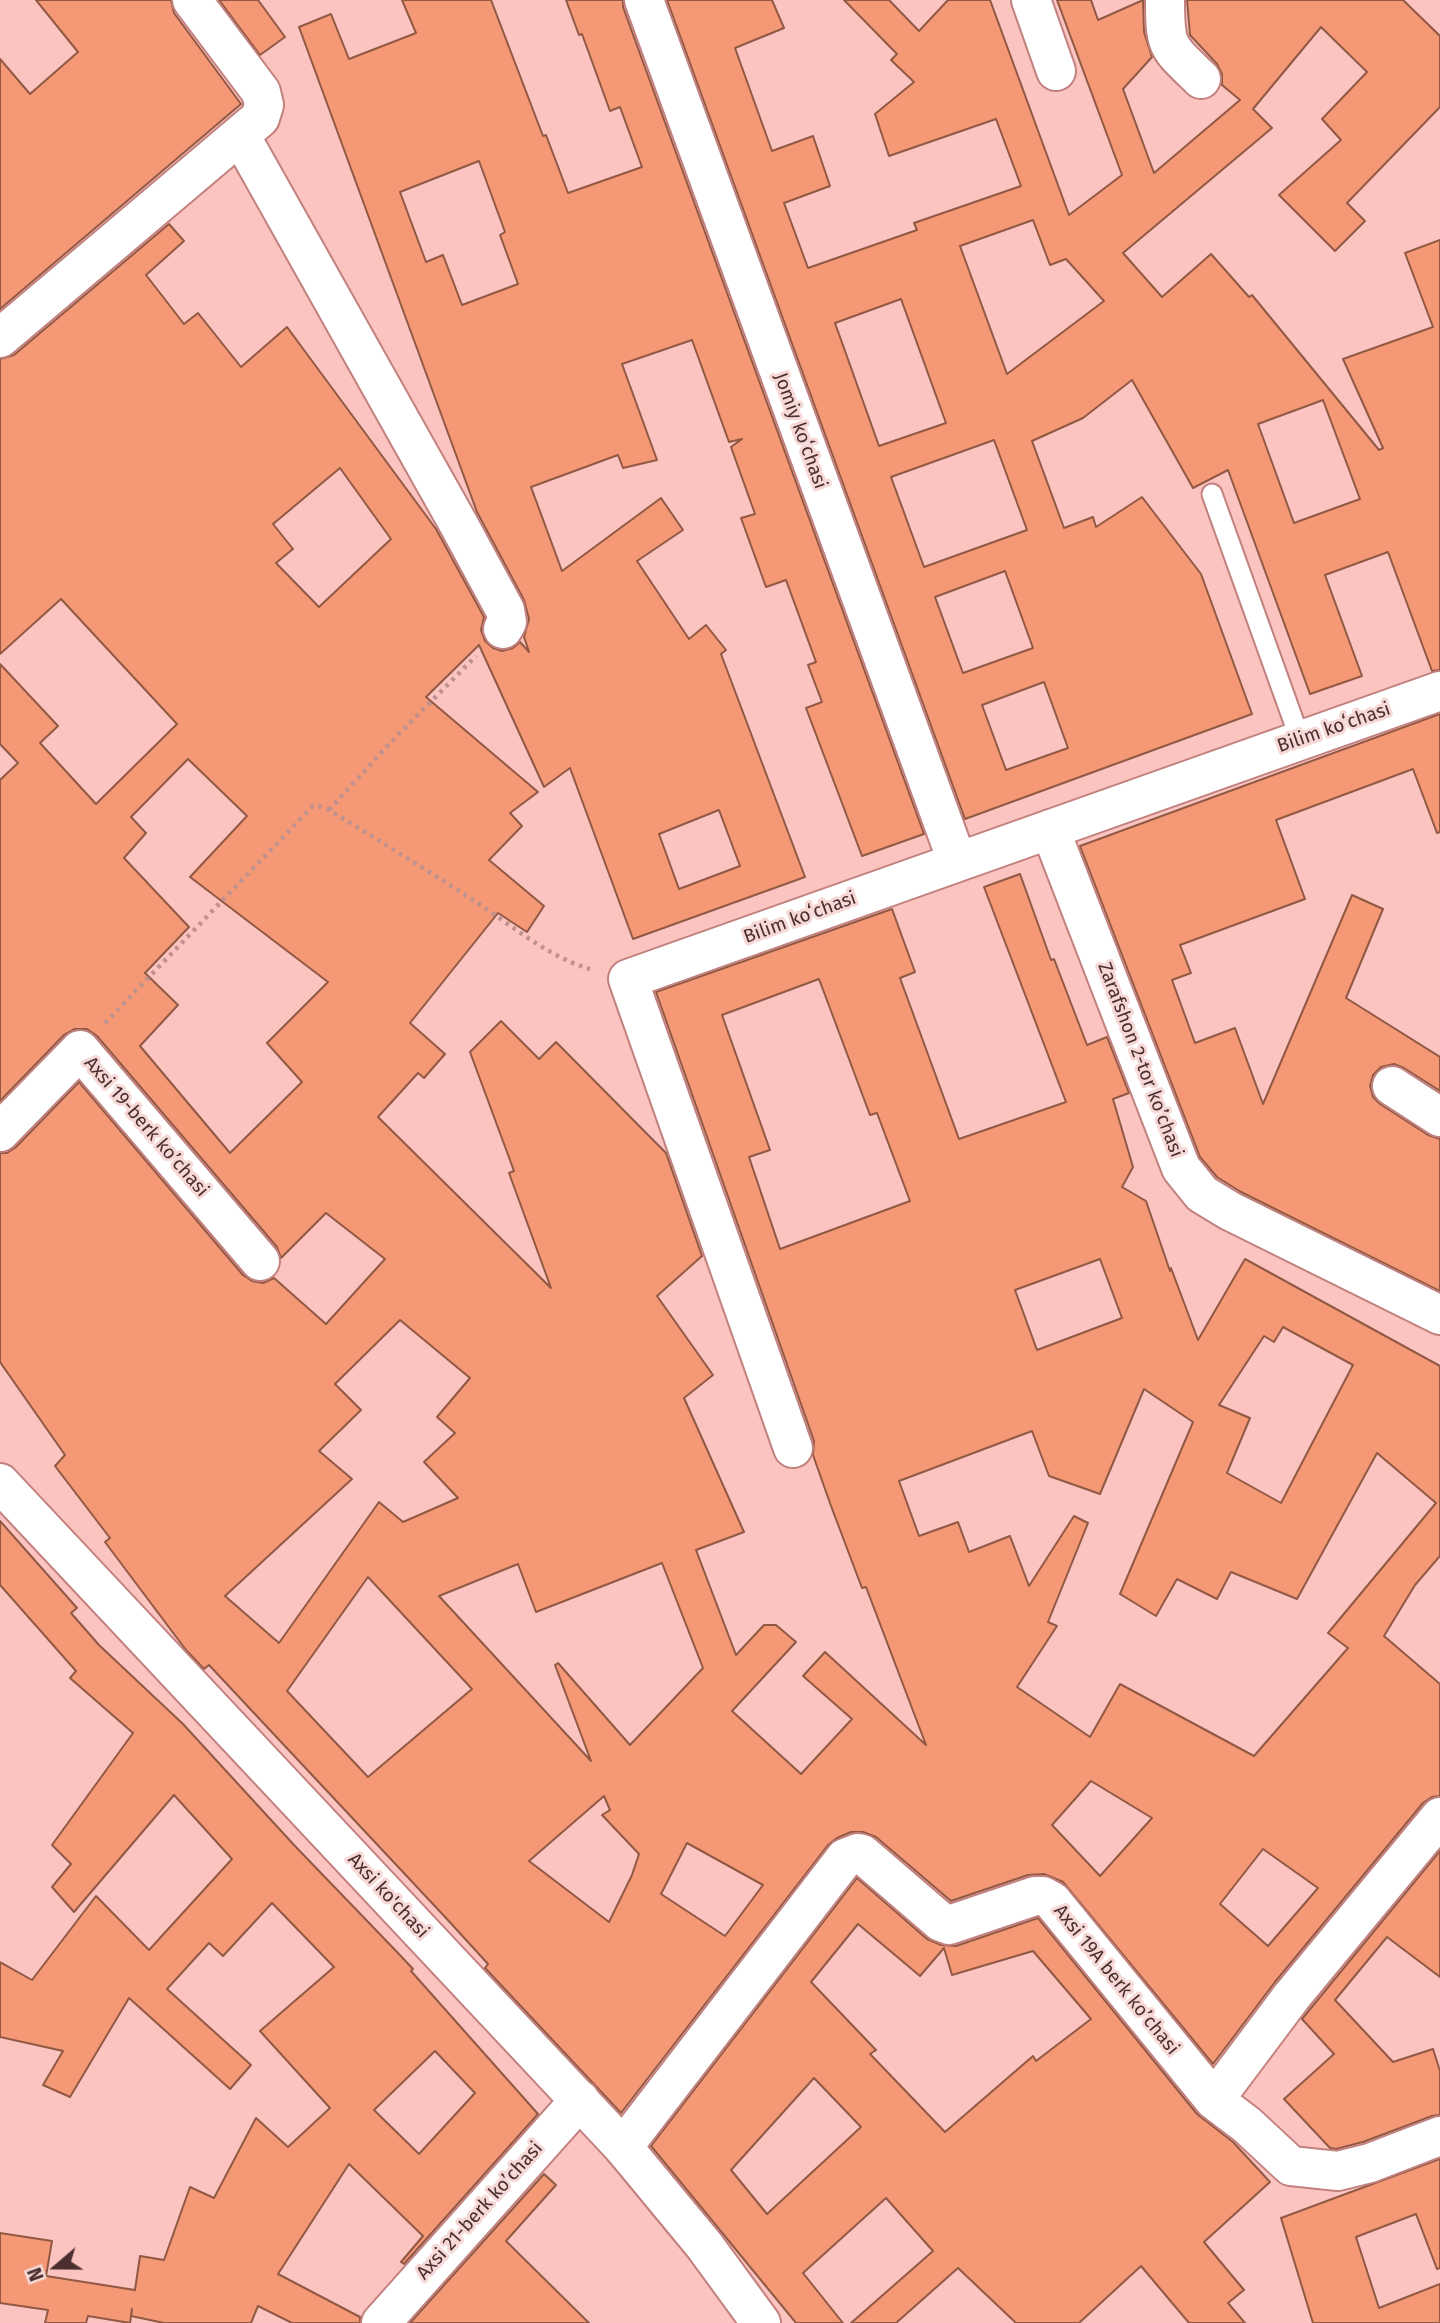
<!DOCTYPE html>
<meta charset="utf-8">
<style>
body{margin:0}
#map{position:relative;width:1440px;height:2323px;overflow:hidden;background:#fcc4c1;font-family:"Fira Sans",sans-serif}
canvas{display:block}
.north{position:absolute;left:21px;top:2232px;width:70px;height:70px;-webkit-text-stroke:5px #f6d9d7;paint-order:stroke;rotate:250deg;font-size:19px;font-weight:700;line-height:28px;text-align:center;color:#4a2f2e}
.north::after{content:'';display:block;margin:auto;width:24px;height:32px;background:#4a2f2e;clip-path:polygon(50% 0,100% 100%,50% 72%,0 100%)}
</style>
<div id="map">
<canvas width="1440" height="2323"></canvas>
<div class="north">N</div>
</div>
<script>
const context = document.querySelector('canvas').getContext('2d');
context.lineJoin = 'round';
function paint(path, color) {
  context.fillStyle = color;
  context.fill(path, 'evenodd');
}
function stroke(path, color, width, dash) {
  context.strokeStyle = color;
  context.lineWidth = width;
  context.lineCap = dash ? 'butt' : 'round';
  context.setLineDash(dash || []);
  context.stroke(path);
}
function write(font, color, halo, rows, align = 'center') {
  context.font = font + ' "Fira Sans",sans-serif';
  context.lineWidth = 6;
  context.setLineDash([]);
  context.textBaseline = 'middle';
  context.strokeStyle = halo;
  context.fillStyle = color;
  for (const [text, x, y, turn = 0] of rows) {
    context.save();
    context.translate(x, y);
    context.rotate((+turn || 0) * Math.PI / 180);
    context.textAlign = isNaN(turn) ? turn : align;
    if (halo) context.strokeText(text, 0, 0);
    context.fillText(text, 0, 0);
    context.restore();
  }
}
const building = new Path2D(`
 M36,0H171L174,13L241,104L0,309V59L30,94L78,52Z
 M219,0H258L285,37L260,55Z
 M402,0H491L543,136L546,135L568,193L642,167L620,107L610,111L582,34L579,35L566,0H623V7L924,834L862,856L806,708L822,702L808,665L816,662L786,580L766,587L741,518L755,514L731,447L742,439L729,442L692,340L622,364L657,460L623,468L618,455L531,487L562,571L661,498L683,530L637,561L689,639L706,625L726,650L721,654L805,877L633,939L570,768L544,787L479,645L426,697L538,792L510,813L522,826L489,860L544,906L527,932L498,913L410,1023L445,1054L424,1078L418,1073L378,1117L551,1288L509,1173L514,1171L470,1052L501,1021L539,1059L556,1042L666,1153L702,1256L657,1296L713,1375L684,1398L744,1532L696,1550L736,1655L764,1625H776L796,1642L732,1711L801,1774L852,1719L803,1676L825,1652L926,1745L866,1587L862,1588L831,1506L813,1455L814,1441L656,992L892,909L915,972L900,978L959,1139L1066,1102L984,887L1020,874L1051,960L1054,959L1087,1045L1107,1037L1129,1093L1113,1099L1133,1167L1122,1187L1146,1201L1170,1271L1171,1268L1198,1340L1245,1259L1440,1366V1556L1415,1585L1384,1636L1440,1684V1796L1432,1797L1423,1803L1275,1982L1213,2064L1063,1882L1044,1874L1028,1875L951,1901L876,1837L863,1832H851L837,1838L828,1845L621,2113L485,1968L488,1964L446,1918L209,1665L204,1669L186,1650L105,1542L110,1538L55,1466L65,1455L0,1362V1153H7L16,1147L79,1082L243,1275L252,1281L263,1283L274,1278L326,1324L385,1259L326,1213L281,1258L277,1247L97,1036L87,1029H75L64,1035L0,1101V780L18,763L0,744V664L58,726L40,743L96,804L177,724L61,599L0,654V359L14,355L169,224L184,241L146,275L184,324L198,313L241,367L287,327L436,529L484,617L481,630L485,641L493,648L502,651L513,648L520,642L529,652L524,637L529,619L524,600L477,512L299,27L331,14L349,59L416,33ZM479,161L505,232L500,235L518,284L462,305L443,255L426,262L400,192ZM340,468L391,539L319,607L276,563L293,549L273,524ZM188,759L247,816L190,877L328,982L267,1043L302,1082L230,1153L140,1046L178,1005L145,973L189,927L124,858L146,833L131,817ZM719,810L740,866L679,889L659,834ZM819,979L870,1115L877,1113L910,1201L780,1249L749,1157L770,1150L722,1015ZM1100,1259L1122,1318L1037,1350L1015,1290ZM400,1320L470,1378L437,1417L455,1433L424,1462L458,1498L403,1522L379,1502L279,1643L225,1596L352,1479L319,1451L361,1410L335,1384ZM1283,1327L1353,1365L1281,1503L1227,1473L1250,1418L1219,1405L1264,1336L1274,1342ZM1144,1389L1193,1422L1120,1594L1156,1616L1177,1579L1217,1599L1231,1572L1297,1599L1377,1453L1436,1503L1328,1633L1348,1648L1254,1756L1120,1684L1090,1737L1017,1687L1057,1626L1048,1622L1088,1523L1074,1516L1029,1586L1010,1536L969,1552L958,1522L919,1536L899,1481L1032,1431L1049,1476L1100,1494ZM662,1563L703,1668L630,1745L558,1663L555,1665L591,1761L439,1596L518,1564L536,1612ZM368,1577L472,1689L368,1777L287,1691ZM1091,1781L1152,1818L1100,1876L1052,1825ZM604,1796L610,1810L602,1815L639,1854L632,1875L609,1922L529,1861ZM687,1843L763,1885L725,1936L661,1894ZM1263,1849L1318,1888L1268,1946L1220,1904Z
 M667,0H772L784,28L735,48L772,151L813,136L830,186L784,203L808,268L917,230L914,223L1021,186L996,119L889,156L875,114L914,82L891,60L897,54L844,0H889L919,31L948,0H990L1069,215L1122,175L1057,0H1091L1098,20L1143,0L1144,32L1152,57L1123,89L1154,173L1240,100L1222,85V74L1217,64L1190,35L1187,0H1403L1440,36V107L1347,203L1365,221L1335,251L1279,195L1341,140L1322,119L1367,72L1321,27L1253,109L1272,128L1123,253L1162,297L1211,254L1249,297L1252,295L1379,450L1383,448L1343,359L1433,327L1405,253L1440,240V670L1432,671L1388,552L1325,575L1362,676L1310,694L1228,470L1193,488L1132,380L1083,418L1032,441L1064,528L1093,517L1096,527L1142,497L1201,574L1252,714L965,819ZM1033,220L1050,265L1066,259L1104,301L1007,374L960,246ZM901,299L946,423L879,446L835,323ZM1323,400L1360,499L1294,523L1258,424ZM994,440L1027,530L924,567L891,477ZM1005,571L1033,648L963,673L935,597ZM1044,682L1068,748L1006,770L982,705Z
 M1440,714V832L1437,833L1413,769L1276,820L1305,899L1180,945L1191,973L1172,980L1195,1043L1235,1028L1263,1104L1352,895L1383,909L1346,998L1440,1057V1091L1404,1068L1394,1064L1381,1067L1373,1075L1370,1086L1373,1097L1380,1104L1428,1135L1440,1139V1291L1241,1192L1217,1177L1200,1157L1080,846Z
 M0,1521L77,1608L71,1613L99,1645L183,1724L294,1845L398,1953L413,1969L411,1971L538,2114L404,2264L401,2262L423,2236L349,2164L278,2274L360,2317V2323H292L258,2306L251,2323H164L131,2316L132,2309L130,2323L88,2316L86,2323H45L48,2310L0,2303V2233L52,2241L46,2276L135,2290L140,2256L164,2260L190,2187L214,2198L256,2118L288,2147L330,2108L260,2031L334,1967L272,1903L223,1956L209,1943L167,1989L251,2065L230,2089L129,1998L70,2097L43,2085L63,2051L0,2037V1962L32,1980L96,1896L149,1950L232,1859L174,1795L74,1912L52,1887L71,1864L52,1845L133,1733L70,1678L76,1671L0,1585ZM435,2051L475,2093L419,2154L374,2110Z
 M1440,1851V1977L1387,1937L1335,2000L1393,2062L1433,2049L1440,2071V2115L1432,2116L1363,2142L1336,2149L1330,2148L1284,2099L1334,2054L1302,2019Z
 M857,1878L927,1939L941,1945L956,1946L1038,1918L1197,2114L1233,2142L1270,2182L1204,2242L1244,2290L1228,2303L1245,2323H1189L1141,2266L1079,2323H1016L958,2268L896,2323H851L933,2251L886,2198L803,2273L843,2323H796L651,2146ZM858,1924L920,1976L944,1948L952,1975L1033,1951L1091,2019L1036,2061L1033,2056L945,2132L870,2054L876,2050L811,1982ZM814,2078L861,2127L767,2214L731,2170Z
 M1440,2159V2268L1437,2269L1416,2214L1356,2237L1379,2308L1440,2284V2323H1313L1281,2218Z
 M544,2174L556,2185L506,2241L589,2323H410Z`);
paint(building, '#f49875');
stroke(building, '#915944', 2);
const lane = new Path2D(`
 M1212,494L1300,739`);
const street = new Path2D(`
 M644,0L957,861
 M1031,0L1056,71
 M1165,0C1165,48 1167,46 1201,79
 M240,135L459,525L505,610L507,622L503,629
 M0,338L260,118L264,105L261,92L192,0
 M1050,829L1181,1168L1202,1194L1230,1211L1440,1315
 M1392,1086L1440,1117
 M0,1132L80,1050L260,1261
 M793,1448L628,979L1440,691
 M1214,2100L1292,1996L1440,1817
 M623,2147L845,1858L858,1853L862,1854L941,1922L949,1925L1035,1896H1043L1052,1901L1214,2100L1247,2125L1291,2166L1338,2171L1370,2163L1440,2136
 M381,2323L580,2100`);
const secondary = new Path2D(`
 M0,1483L623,2147L704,2245L761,2323`);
stroke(lane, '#c2817e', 23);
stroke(street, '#c2817e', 42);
stroke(secondary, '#c2817e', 42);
stroke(new Path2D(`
 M329,810L391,742L476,656
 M105,1023L313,806H319L329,810C380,841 430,872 479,904C515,928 549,957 590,969`), '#c0928f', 4.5, [3.5, 5]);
stroke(lane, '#fff', 19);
stroke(street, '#fff', 38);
stroke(secondary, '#fff', 38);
write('19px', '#4a2f2e', '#f6d9d7', [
 ["Jomiy koʻchasi",800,431,70],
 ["Bilim koʻchasi",1334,728,-19],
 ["Bilim koʻchasi",800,918,-20],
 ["Zarafshon 2-tor koʼchasi",1140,1060,69],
 ["Аxsi 19-berk koʼchasi",146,1127,49],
 ["Axsi ko'chasi",388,1896,47],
 ["Аxsi 19А berk koʼchasi",1116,1980,51],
 ["Аxsi 21-berk koʼchasi",480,2211,-48]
]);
</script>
